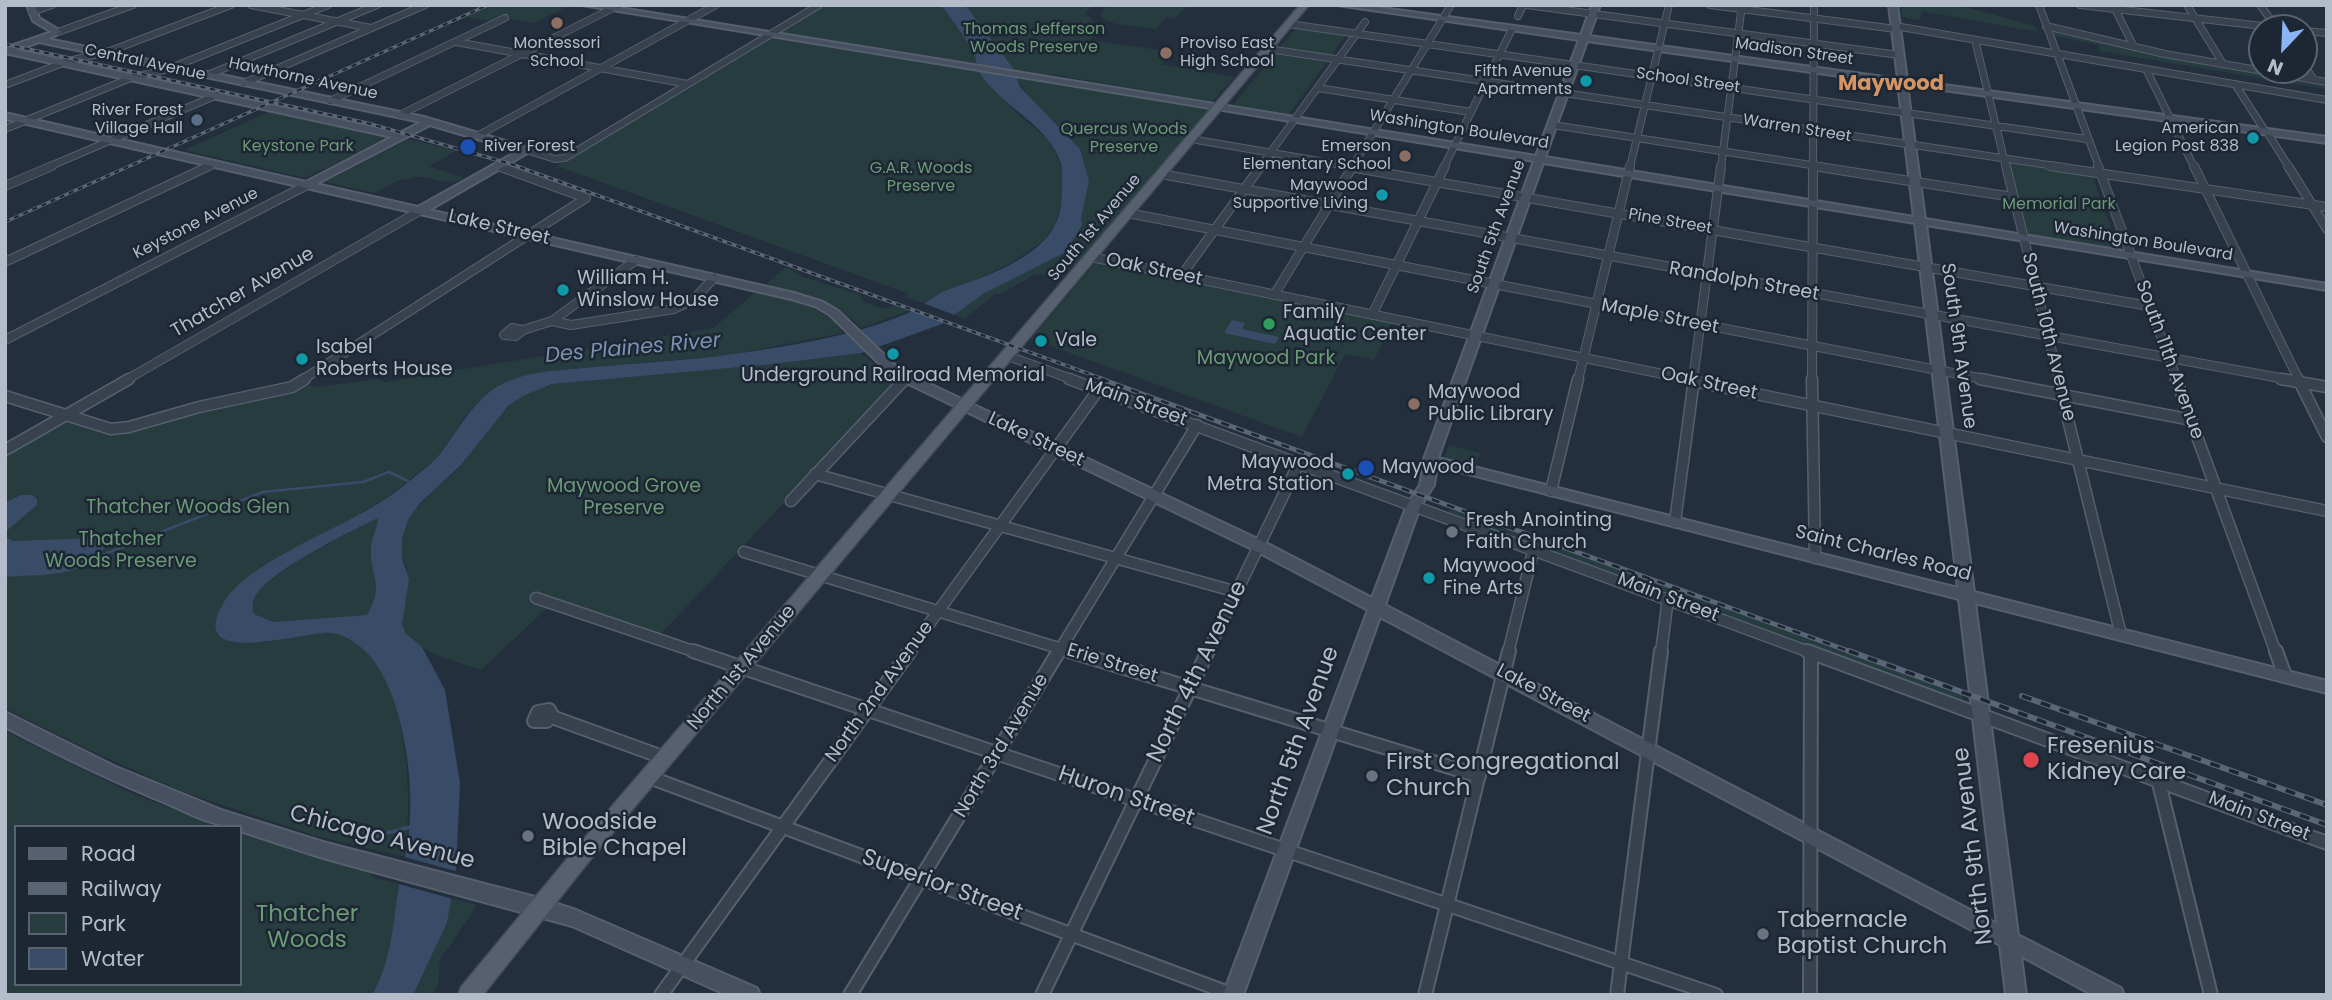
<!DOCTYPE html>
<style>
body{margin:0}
#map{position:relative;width:2332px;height:1000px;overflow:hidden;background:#242f3e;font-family:Poppins,sans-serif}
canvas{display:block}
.frame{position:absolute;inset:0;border:7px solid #b4bcc9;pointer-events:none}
.legend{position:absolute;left:14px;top:825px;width:228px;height:161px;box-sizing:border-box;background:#1d2633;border:2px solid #59626f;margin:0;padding:9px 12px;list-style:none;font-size:21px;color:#b4bcc9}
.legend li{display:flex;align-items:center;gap:14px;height:35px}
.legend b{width:35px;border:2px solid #59626f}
.north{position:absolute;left:2248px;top:14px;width:70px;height:70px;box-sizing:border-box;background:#1d2633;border:2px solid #59626f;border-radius:50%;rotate:203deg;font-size:19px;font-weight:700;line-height:28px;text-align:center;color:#b4bcc9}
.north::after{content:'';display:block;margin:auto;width:24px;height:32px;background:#8ab4f8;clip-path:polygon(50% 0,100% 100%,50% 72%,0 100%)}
</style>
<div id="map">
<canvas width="2332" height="1000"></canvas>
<div class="frame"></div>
<ul class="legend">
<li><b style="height:9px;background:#56606e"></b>Road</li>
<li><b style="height:9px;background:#5a6575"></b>Railway</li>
<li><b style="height:19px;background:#263c3f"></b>Park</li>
<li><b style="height:19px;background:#394c67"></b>Water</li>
</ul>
<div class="north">N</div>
</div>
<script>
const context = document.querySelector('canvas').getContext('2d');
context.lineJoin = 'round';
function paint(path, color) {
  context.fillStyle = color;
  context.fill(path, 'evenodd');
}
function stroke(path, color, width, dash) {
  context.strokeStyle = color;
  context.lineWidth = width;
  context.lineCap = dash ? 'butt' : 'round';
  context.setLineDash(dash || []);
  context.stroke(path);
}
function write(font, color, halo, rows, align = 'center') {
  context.font = font + ' Poppins,sans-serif';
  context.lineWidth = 5;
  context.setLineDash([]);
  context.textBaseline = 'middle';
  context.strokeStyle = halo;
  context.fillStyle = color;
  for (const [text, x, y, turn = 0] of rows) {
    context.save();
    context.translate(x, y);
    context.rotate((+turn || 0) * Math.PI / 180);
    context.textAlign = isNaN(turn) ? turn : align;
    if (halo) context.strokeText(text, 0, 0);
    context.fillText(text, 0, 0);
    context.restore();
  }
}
paint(new Path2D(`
 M492,5H563L569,6L533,23L510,19V16L496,17L495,22L466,17Z
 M822,5H1094L1085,13L1101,29L1090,40L1173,52L1161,64L1234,77L1213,101H1209L1050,74L1047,77L778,34Z
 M1100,5H1189L1173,19L1166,18L1155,29L1116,24L1105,20L1100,15L1105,6Z
 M1901,5H1958L2035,26L2037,32L1922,11L1920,20L1902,17Z
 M1296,28L1346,35L1331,56L1279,48Z
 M2052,30L2327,82V89L2099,51V45L2054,36Z
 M771,38L979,72L1017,113L1047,139L1055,152L1063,172L1062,200L1055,224L1043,241L1008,265L923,303L905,297L909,294L557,166Z
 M1275,54L1327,62L1289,114L1233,105Z
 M1016,78L1207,107L1210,110L1077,266L1059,263L1047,275L1036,274L1000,294L996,293L964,319L955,315L983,294L1066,252L1073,244L1089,181L1070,137L1032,101Z
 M269,112L388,138L305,178L184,150Z
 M409,139L456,151L429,166L464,178C445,188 437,176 418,177C411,177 409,181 401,179L374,193L325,182Z
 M2008,162L2092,175L2119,250L2027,236Z
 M1096,262H1098L1392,323L1374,360L1345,354L1302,437L1031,339Z
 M786,267L801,276L858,294L864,302L883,309L895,305L911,310L861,328C835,300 801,293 765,285Z
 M757,291L810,306L837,323L835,324L843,333L730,355L560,370L516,378L477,403L464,417L439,456L384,500L275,561L232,591L263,643C285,639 310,630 332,633C409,645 415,800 404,857L313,835L183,792L91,751L5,708V454L65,420L108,432L303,384L318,387L377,379L385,382L713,328Z
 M861,353L897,382L659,636L538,597L532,603L547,608L481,670C458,662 410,651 403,626C398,609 405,584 407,567C380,523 441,489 464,462C482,439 496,414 521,397C538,386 557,383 577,381L774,364Z
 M1449,445L1480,453L1476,465L1444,458Z
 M1452,507L1962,694L1963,702L1447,512Z
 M376,519H379C377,528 372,537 372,546C370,577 386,584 367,616L274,622L254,614C252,607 252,600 257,594C272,571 350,532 376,519Z
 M5,731L133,794L219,827H16V984H240V834L372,873V877L399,884C394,923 392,961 372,995H5Z
 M450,898L477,905L440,960L438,985L433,995H413L447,923Z`), '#263c3f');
paint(new Path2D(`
 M940,5H965L1013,68L1020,87L1080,149L1089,181L1081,218L1082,225L1066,252L983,294L942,324L861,353L774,364L552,384L523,396L508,406L461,465L420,503L408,520L402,538V559L409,579L402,624L406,634L422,647L445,690L460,783L456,870L447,923L413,995H372C392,960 393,923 399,884C402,867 407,850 409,832C415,782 403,693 369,655C360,645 345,634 331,633C307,630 182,672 224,602C249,561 345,527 387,498C400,489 432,464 441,453C462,424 478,391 514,379C536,371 561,370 584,368C633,363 684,361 734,354C790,346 853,336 906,314C922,307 935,294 952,288C984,278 1039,258 1055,225C1062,211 1062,197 1062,182C1062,173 1063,173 1061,164C1049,124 1001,107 980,73C975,65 978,64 975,56C969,43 950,15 940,5ZM376,519H378C377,528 372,537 371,546C369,577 386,583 367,615L274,622L254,614C252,607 252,600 257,594C272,570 349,532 376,519Z
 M1232,320L1245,323L1242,329L1279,337L1275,344L1224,333Z
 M21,495H32L37,499V505L5,532V503Z
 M5,537L13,541L98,538L104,548C84,579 38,574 5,577Z`), '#394c67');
paint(new Path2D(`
 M919,302L923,303L957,316L947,324L907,309Z
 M401,856L459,872L453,899L395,883Z`), '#242f3e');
stroke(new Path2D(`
 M97,557L263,492L363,482L389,472L408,481`), '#394c67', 2.5);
stroke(new Path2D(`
 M373,837L410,827`), '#394c67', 3.5);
const streetFar3 = new Path2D(`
 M251,5L371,28
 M1527,5L1899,55
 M1710,5L1896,29
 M2039,5L2099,167
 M2080,5L2280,28
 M2187,5L2223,64
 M2260,5L2277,28
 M2114,7L2134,47
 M32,12L52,5
 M1518,16L1523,5
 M1289,24L2087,139
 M1895,26L2327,100
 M2046,26L2165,54L2327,82
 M2304,31L2327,33
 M58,32L133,5
 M1975,40L2006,167
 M456,42L688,84
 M1268,49L2062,167
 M65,62L110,51L231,5
 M2304,65L2314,80
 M2146,69L2194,167
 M208,75L377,5
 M135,77L168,69L328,5
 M244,83L425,5
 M2235,84L2265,131
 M5,85L68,61
 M1318,88L1471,112
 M330,101L505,18
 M400,115L619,5
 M1553,125L1824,167
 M5,129L138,75
 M2267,132L2289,167
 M479,135L716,5
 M1191,139L1354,167
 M526,150L555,159L565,158L819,5
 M498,166L502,167
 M48,167L217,95
 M206,167L213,164
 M1260,167L1365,22
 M1352,167L1451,5
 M1444,167L1512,29
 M1630,167L1669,5
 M1721,167L1742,5
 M1813,167L1814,5`);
const streetFar2 = new Path2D(`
 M498,166L586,198
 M1344,166L2149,306
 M1813,166L2013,197
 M2006,166L2059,380
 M2050,166L2327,207
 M2098,166L2177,380
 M2194,166L2299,380
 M2288,166L2327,229
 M1161,174L2291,380
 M5,186L52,166
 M1128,213L1989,380
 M1091,257L1692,380
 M5,262L209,166
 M1181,276L1261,166
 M1274,295L1353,166
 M1372,315L1445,166
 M552,321L636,260
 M512,328L523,330L516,336L504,335Z
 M523,330L552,321L571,325L674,309L693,300L714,278
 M5,340L307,185
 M1008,356L1074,380
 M126,380L421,210
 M302,380L586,198
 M904,380L906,378
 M1578,380L1630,166
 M1693,380L1721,166
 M1812,380L1813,166`);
const streetFar1 = new Path2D(`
 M1069,379L1812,653
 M1683,379L2327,511
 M1812,379L1815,558
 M1980,379L2192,420
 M2058,379L2121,635
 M2176,379L2276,653
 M2281,379L2327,387
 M2298,379L2327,437
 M5,396L111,429L129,427L199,407L292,387L305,379
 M5,450L129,379
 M815,474L1237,592
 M1551,491L1578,379
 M791,501L905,379
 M1675,522L1694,379
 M744,552L1075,653
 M536,598L699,653
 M908,653L1099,389
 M1058,653L1197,425
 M1207,653L1299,463
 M1508,653L1534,548
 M1661,653L1668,598`);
const street = new Path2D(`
 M693,651L1716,995
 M1069,651L1479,776
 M1807,651L2327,843
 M2276,651L2285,676
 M549,710L552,715L547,721H534L538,712Z
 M552,717L665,758
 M649,777L1234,995
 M2158,779L2211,995
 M661,995L910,651
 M850,995L1059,651
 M1042,995L1208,651
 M1425,995L1509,651
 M1617,995L1661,651
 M1810,995L1811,652`);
const secondary = new Path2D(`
 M27,5H35L39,18L62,32L48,39L424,117L529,148V152L429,210L794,293L823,302L838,311L900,370L1264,542L1372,598L1407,505L1420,485L1423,470L1418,466L1424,459L1534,161L582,5H602L1536,156L1579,40L1337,5H1360L1581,35L1592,5H1600L1589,36L1898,79L1889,5H1897L1907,80L2327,137V143L1907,85L1925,219L2327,284V290L1926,225L1974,592L2327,681V693L1975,603L2018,935L2121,988L2124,995H2093L2021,956L2026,995H2006L2000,945L1380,617L1243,995H1223L1368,610L1254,550L892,376L830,315L815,306L791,299L5,119V113L306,182L392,137L5,53V48L52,32L33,21ZM1587,41L1898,84L1914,217L1545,157ZM39,42L421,122L400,133L17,50ZM430,125L518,151L418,207L316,184ZM1543,163L1915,223L1958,588L1438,458ZM1437,466L1959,599L1997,924L1385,605L1420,507L1434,485Z
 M5,712L116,767L224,811L323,842L539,898L576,910L757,988L760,995H727L572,926L323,858L240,831V827C215,827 190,814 168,804C112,781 58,755 5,727Z`);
const primary = new Path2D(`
 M1300,5H1309L590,860L483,995H458L461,987L576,848Z`);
stroke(streetFar3, '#565f6c', 8);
stroke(streetFar2, '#565f6c', 10);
stroke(streetFar1, '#565f6c', 13);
stroke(street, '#565f6c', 16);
stroke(secondary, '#565f6c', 4);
stroke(primary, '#414a57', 3);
stroke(streetFar3, '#38414e', 6);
stroke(streetFar2, '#38414e', 8);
stroke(streetFar1, '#38414e', 10);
stroke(street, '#38414e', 12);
paint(secondary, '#465061');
paint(primary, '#56606e');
const railFar2 = new Path2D(`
 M5,44L367,123L511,164L1106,380
 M5,222L488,5`);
const railFar1 = new Path2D(`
 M1101,379L1854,653`);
const rail = new Path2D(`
 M1849,651L2327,825
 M2022,696L2327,805`);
stroke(railFar2, '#5a6575', 3.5);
stroke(railFar1, '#5a6575', 5);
stroke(rail, '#5a6575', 6);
stroke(railFar2, '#1d2633', 2, [5]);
stroke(railFar1, '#1d2633', 2.5, [8]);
stroke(rail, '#1d2633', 3.5, [10]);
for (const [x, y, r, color] of [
 [557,23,7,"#8d6e63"],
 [1166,53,7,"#8d6e63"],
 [1586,81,7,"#0f9aa8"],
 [197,120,7,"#5c6f8a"],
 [2253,138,7,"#0f9aa8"],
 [468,147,9,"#1a4fb4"],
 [1405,156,7,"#8d6e63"],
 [1382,195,7,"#0f9aa8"],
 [563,290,7,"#0f9aa8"],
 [1269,324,7,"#2e9e5b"],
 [1041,341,7,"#0f9aa8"],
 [893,354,7,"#0f9aa8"],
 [302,359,7,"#0f9aa8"],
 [1414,404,7,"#8d6e63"],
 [1366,468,9,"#1a4fb4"],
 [1348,474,7,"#0f9aa8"],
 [1452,532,7,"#6b7280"],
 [1429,578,7,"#0f9aa8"],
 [2031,760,9,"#e0444e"],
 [1372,776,7,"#6b7280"],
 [528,836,7,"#6b7280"],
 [1763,934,7,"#6b7280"]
]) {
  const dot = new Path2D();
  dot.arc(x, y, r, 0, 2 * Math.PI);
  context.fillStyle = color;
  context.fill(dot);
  stroke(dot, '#1d2633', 2.5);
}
write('16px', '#6b9a76', '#1d2633', [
 ["Thomas Jefferson",1034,30],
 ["Woods Preserve",1034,48],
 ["Quercus Woods",1124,130],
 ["Preserve",1124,148],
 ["Keystone Park",298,147],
 ["G.A.R. Woods",921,169],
 ["Preserve",921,187],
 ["Memorial Park",2059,205]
]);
write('16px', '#b4bcc9', '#1d2633', [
 ["Montessori",557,44,"center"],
 ["School",557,62,"center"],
 ["Proviso East",1180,44,"left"],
 ["High School",1180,62,"left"],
 ["Fifth Avenue",1572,72],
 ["Apartments",1572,90],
 ["River Forest",183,111],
 ["Village Hall",183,129],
 ["American",2239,129],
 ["Legion Post 838",2239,147],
 ["River Forest",484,147,"left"],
 ["Emerson",1391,147],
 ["Elementary School",1391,165],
 ["Maywood",1368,186],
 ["Supportive Living",1368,204]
], 'right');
write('16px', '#b4bcc9', '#1d2633', [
 ["Madison Street",1794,52,8],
 ["Central Avenue",145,63,12],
 ["Hawthorne Avenue",303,79,12],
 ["School Street",1688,81,8],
 ["Warren Street",1797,129,9],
 ["Washington Boulevard",1459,130,9],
 ["Pine Street",1670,222,10],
 ["Keystone Avenue",196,224,-27],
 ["South 5th Avenue",1497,227,-70],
 ["South 1st Avenue",1095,228,-50],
 ["Washington Boulevard",2143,242,9]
]);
write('19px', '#b4bcc9', '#1d2633', [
 ["Lake Street",499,228,13],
 ["Oak Street",1154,270,12],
 ["Randolph Street",1744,282,10],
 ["Thatcher Avenue",243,293,-30],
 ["Maple Street",1660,317,11],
 ["South 10th Avenue",2048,337,76],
 ["South 9th Avenue",1958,346,82],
 ["South 11th Avenue",2169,360,70],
 ["Oak Street",1709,384,12],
 ["Main Street",1136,403,20],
 ["Lake Street",1036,440,25],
 ["Saint Charles Road",1883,554,14],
 ["Main Street",1668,598,21],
 ["Erie Street",1112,664,17],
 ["North 1st Avenue",742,668,-50],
 ["North 2nd Avenue",880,692,-54],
 ["Lake Street",1543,694,28],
 ["North 3rd Avenue",1002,746,-59],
 ["Main Street",2259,817,21]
]);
write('19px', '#b4bcc9', '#1d2633', [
 ["William H.",577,279],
 ["Winslow House",577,301],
 ["Family",1283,313],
 ["Aquatic Center",1283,335],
 ["Vale",1055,341],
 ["Isabel",316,348],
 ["Roberts House",316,370],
 ["Underground Railroad Memorial",893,376,"center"],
 ["Maywood",1428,393],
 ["Public Library",1428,415],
 ["Maywood",1334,463,"right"],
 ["Metra Station",1334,485,"right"],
 ["Maywood",1382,468],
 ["Fresh Anointing",1466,521],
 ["Faith Church",1466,543],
 ["Maywood",1443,567],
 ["Fine Arts",1443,589]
], 'left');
write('19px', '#6b9a76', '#1d2633', [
 ["Maywood Park",1266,359],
 ["Maywood Grove",624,487],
 ["Preserve",624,509],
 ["Thatcher Woods Glen",188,508],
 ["Thatcher",121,540],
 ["Woods Preserve",121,562]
]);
write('bold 21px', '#d59563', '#1d2633', [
 ["Maywood",1891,85]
]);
write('italic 21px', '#7c92b1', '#1d2633', [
 ["Des Plaines River",633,349,-5]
]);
write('23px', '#b4bcc9', '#1d2633', [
 ["North 4th Avenue",1198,672,-64],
 ["North 5th Avenue",1299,741,-70],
 ["Huron Street",1126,797,19],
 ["Chicago Avenue",382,838,15],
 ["North 9th Avenue",1974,846,-97],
 ["Superior Street",942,886,20]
]);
write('23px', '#b4bcc9', '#1d2633', [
 ["Fresenius",2047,747],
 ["Kidney Care",2047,773],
 ["First Congregational",1386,763],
 ["Church",1386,789],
 ["Woodside",542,823],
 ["Bible Chapel",542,849],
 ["Tabernacle",1777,921],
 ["Baptist Church",1777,947]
], 'left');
write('23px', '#6b9a76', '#1d2633', [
 ["Thatcher",307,915],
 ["Woods",307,941]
]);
</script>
